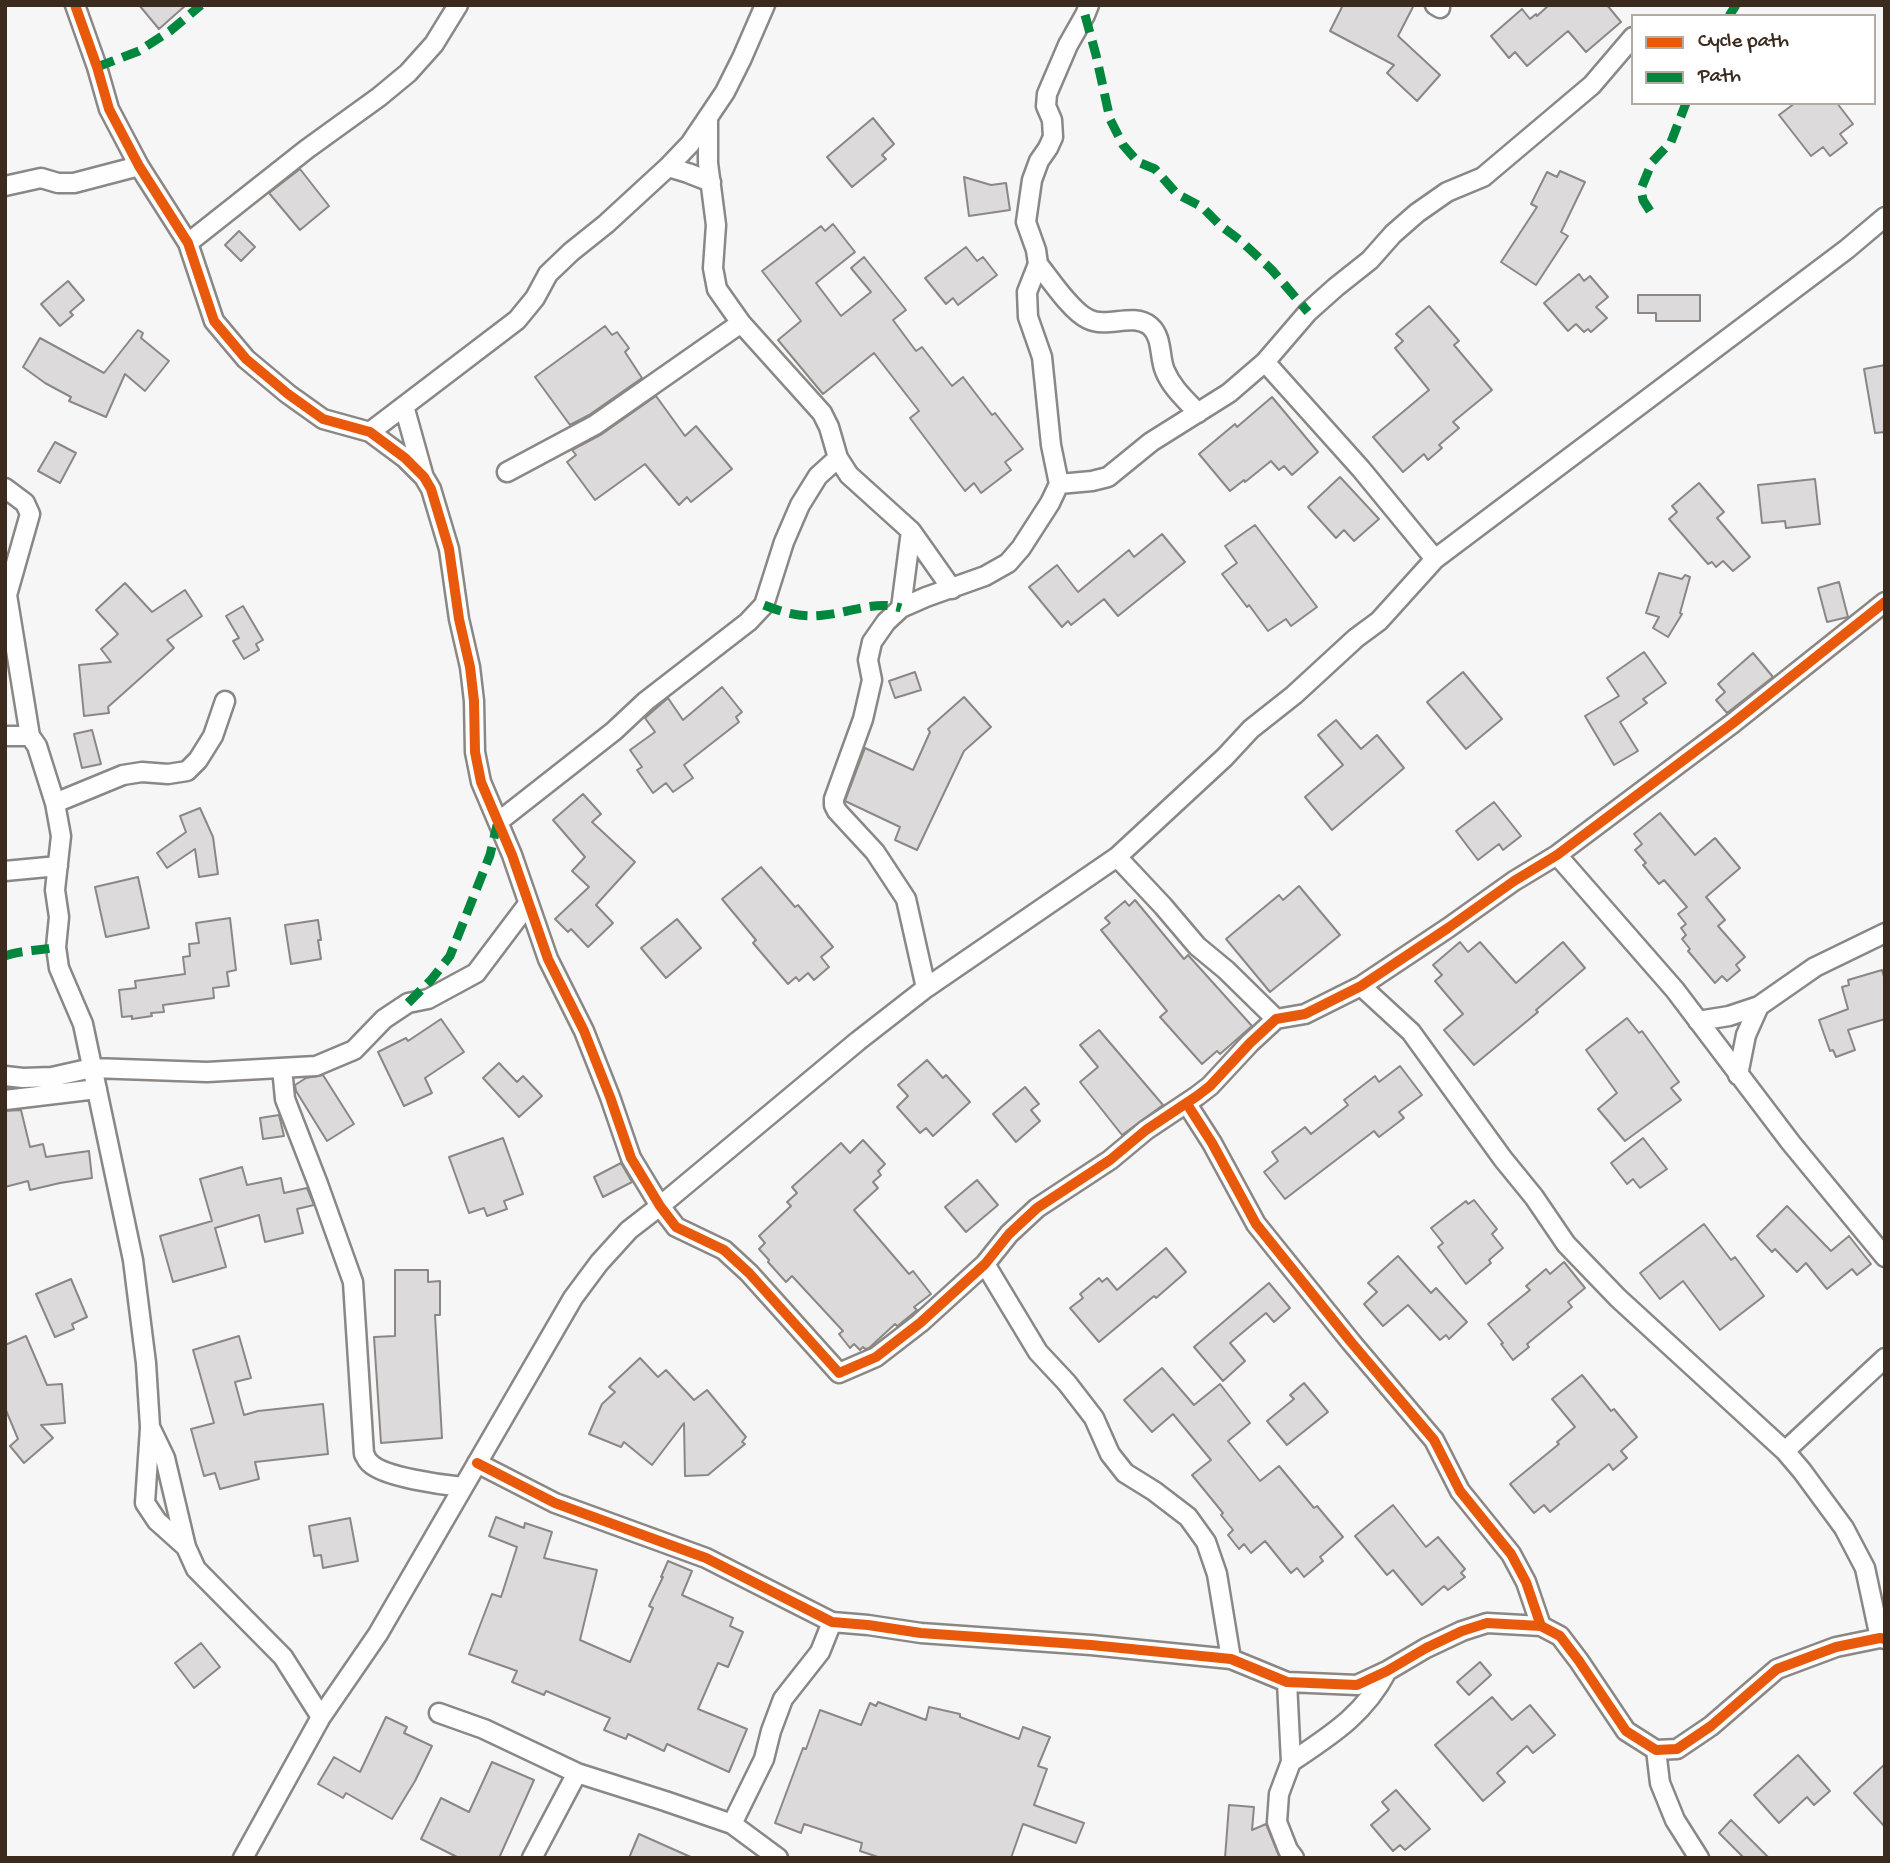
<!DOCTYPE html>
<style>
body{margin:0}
#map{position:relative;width:1890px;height:1863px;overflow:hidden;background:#f7f6f6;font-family:"Gochi Hand",sans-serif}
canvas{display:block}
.frame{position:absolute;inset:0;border:7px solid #3b2a1e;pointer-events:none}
.legend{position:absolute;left:1631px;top:14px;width:245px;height:91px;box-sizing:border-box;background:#fff;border:2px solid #b1aaa5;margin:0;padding:9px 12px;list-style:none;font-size:21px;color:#3b2a1e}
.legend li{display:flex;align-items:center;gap:14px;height:35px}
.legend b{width:35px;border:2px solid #b1aaa5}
</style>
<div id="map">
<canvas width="1890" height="1863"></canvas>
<div class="frame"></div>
<ul class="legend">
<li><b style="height:9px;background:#e8590c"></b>Cycle path</li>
<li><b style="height:9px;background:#00873e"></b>Path</li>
</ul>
</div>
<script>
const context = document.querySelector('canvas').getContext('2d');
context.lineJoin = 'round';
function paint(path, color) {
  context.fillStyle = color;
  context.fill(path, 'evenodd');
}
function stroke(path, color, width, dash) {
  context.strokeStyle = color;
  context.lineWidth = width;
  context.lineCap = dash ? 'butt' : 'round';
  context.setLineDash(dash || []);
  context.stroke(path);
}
const building = new Path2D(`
 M139,5H186L159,29Z
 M1343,5H1414L1398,36L1440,75L1417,101L1387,73L1394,65L1330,31Z
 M1549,5H1607L1621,22L1586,52L1568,31L1527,66L1515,52L1509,58L1491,36L1522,9L1530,19L1536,14L1537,16Z
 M1795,103H1837L1853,124L1840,134L1847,143L1830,156L1823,147L1811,156L1779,115Z
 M873,118L894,144L882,155L886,159L852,187L827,157Z
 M300,169L329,206L300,230L269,193Z
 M1560,171L1585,182L1561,232L1568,236L1536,285L1501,262L1537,207L1531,204L1547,172L1557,177Z
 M964,177L991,185L1006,183L1010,210L969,216Z
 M833,224L855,252L816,283L841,316L871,292L851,268L864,257L906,310L893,320L916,351L922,347L952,386L963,377L992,415L995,413L1023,449L1005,462L1011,470L981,493L974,483L965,491L910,418L919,411L874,353L823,394L778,340L801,321L762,271L821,226L825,231Z
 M239,231L255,247L241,261L225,245Z
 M966,247L977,261L983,257L997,275L958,305L953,298L946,304L925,278Z
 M1579,274L1584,281L1590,276L1608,297L1596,307L1607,318L1591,332L1588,329L1584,332L1576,324L1568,331L1544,303Z
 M68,281L84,300L70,312L73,315L60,326L41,304Z
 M1638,295H1700V321H1656V313H1638Z
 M1429,306L1459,341L1454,345L1492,390L1453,422L1459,428L1439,445L1442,448L1428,460L1424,454L1403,472L1373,437L1429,390L1395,348L1403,341L1396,334Z
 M605,326L612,335L617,332L629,348L625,352L642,378L589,415L570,425L535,377Z
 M138,330L143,333L141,338L169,361L145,391L125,374L106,417L69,401L71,397L45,383L23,367L40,338L104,373Z
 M1885,365V432L1875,433L1864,369Z
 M656,396L685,436L696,426L732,469L691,502L687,497L679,505L645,464L595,500L567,462L576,455L572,450L602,434Z
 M1272,397L1318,452L1292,475L1284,466L1279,470L1271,461L1245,482L1244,480L1230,491L1199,454L1235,424L1237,427Z
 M55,442L76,453L60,483L38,471Z
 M1340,477L1379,519L1354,541L1344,530L1336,538L1308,507Z
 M1815,479L1820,524L1786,528L1785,521L1762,523L1758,485Z
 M1699,483L1724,512L1717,518L1750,557L1733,571L1723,561L1716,567L1712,562L1708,564L1669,519L1677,512L1672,506Z
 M1255,525L1317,607L1291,626L1286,619L1268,631L1249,605L1247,607L1222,574L1237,563L1225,546Z
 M1162,534L1185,562L1118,616L1104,599L1071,625L1068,621L1062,627L1029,587L1057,565L1078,592L1129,550L1134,557Z
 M1659,573L1682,579L1685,575L1690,577L1680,613L1682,614L1668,637L1653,628L1659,617L1646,613Z
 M1839,582L1848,617L1827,622L1818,588Z
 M125,583L152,612L185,590L202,616L167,640L174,648L108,707L109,713L84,716L79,665L111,662L101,649L118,634L96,610Z
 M243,606L263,640L256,644L259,650L244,659L233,641L239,638L226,616Z
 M1644,652L1666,683L1643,699L1647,703L1620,722L1638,751L1614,765L1585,716L1619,696L1607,678Z
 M1753,653L1773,677L1727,713L1716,700L1725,692L1718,684Z
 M915,672L921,690L895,698L889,681Z
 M1463,672L1502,719L1466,749L1427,702Z
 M722,687L742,712L736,717L739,722L684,765L693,778L673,792L666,783L653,793L637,770L642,767L630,750L655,732L645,718L668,698L683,720Z
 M964,697L991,727L964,751L917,850L895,840L900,827L845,801L865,748L913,770L930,732L928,729Z
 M1336,720L1361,749L1377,735L1404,768L1332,830L1305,797L1343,765L1318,735Z
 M92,730L101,764L82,768L74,734Z
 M583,794L601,814L592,822L635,862L596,905L613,923L588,947L571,929L568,932L555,919L589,887L572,871L585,857L553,820Z
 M1494,802L1521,836L1503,850L1499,844L1478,860L1456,831Z
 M200,808L213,837L218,874L199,877L195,849L167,868L157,853L186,832L180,816Z
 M1660,813L1695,855L1715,838L1740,868L1706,897L1725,920L1718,926L1745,957L1736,965L1740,970L1727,981L1722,976L1715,983L1688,951L1690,949L1682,939L1686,935L1681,928L1686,924L1678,914L1687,907L1664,880L1659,884L1643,865L1646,863L1635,850L1642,844L1634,834Z
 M761,867L795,907L798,905L833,947L821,957L829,967L814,980L808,973L799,981L796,977L788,984L753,943L756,940L722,899Z
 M138,877L149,928L106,937L95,887Z
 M1299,886L1340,935L1270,992L1226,939L1279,895L1283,900Z
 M1135,900L1184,959L1188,955L1252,1026L1220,1054L1217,1051L1202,1064L1160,1017L1167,1011L1101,930L1110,923L1105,918L1125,901L1129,906Z
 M230,918L236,970L227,972L229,986L213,988L214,998L163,1005L164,1012L151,1013L152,1016L132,1019V1016L122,1017L119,990L136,988L135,981L185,974L183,957L190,956L189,944L199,943L196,923Z
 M677,919L701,948L666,978L641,948Z
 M318,920L321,940H318L321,959L291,964L285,925Z
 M1460,942L1468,952L1480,942L1516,983L1563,942L1585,968L1536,1010L1538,1012L1474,1065L1444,1030L1463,1014L1435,981L1442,975L1433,965Z
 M1882,970L1885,980V1019L1848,1030L1855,1050L1836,1057L1833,1050L1830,1051L1819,1020L1848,1009L1842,987L1849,985L1848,980Z
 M1627,1018L1639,1033L1642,1031L1679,1082L1671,1088L1681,1100L1625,1141L1598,1109L1617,1093L1586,1050Z
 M441,1019L464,1052L425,1078L432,1093L404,1106L378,1052L406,1038L408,1041Z
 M1099,1030L1163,1105L1122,1135L1080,1082L1098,1067L1080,1045Z
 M927,1060L943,1078L946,1075L970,1102L933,1136L926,1128L920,1133L897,1107L908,1096L898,1085Z
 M499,1063L517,1082L523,1076L542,1096L519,1117L483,1078Z
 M1400,1066L1422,1095L1399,1112L1404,1118L1379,1137L1374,1131L1285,1199L1264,1172L1278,1161L1272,1152L1305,1127L1311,1134L1348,1105L1344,1100L1375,1076L1379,1082Z
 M323,1075L354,1124L327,1141L296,1091L295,1085L306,1078Z
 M1025,1087L1039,1104L1031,1110L1040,1121L1016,1142L993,1114Z
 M21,1110L30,1147L43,1144L46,1157L89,1151L92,1178L60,1183L30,1190L28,1181L5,1187V1111Z
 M279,1115L284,1136L263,1139L260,1118Z
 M503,1138L523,1194L504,1201L507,1209L487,1216L484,1208L469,1213L449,1157Z
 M1643,1138L1667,1169L1640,1188L1633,1179L1627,1184L1611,1163Z
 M863,1140L885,1164L878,1171L881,1175L873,1182L878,1188L854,1210L909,1274L913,1271L931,1294L914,1307L917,1310L900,1324L897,1326L895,1324L869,1348L865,1349L863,1347L860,1350L854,1344L850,1348L839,1334L843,1331L792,1276L786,1282L768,1262L769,1260L759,1249L765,1243L759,1236L791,1206L787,1202L797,1193L792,1187L841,1143L850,1153Z
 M621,1163L632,1182L603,1197L594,1177Z
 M242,1167L247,1185L281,1178L284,1193L307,1188L314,1205L297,1209L303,1233L265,1242L259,1215L215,1228L226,1267L173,1282L160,1236L212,1221L200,1179Z
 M977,1180L998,1205L966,1232L945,1207Z
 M1474,1200L1497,1229L1492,1234L1503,1248L1489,1260L1491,1263L1466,1284L1438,1247L1443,1243L1431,1228L1466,1201L1468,1204Z
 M1787,1206L1831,1251L1849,1236L1871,1264L1857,1275L1852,1269L1827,1289L1806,1263L1797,1272L1775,1249L1772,1252L1757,1236Z
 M1704,1224L1731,1260L1735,1257L1764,1296L1720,1330L1683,1281L1660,1299L1640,1273Z
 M1166,1248L1186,1272L1156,1298L1154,1296L1099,1342L1070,1308L1083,1298L1080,1294L1099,1278L1102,1282L1107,1278L1117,1290Z
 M1398,1256L1431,1293L1436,1288L1467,1322L1449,1339L1446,1335L1440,1340L1408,1305L1383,1326L1364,1304L1377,1292L1368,1283Z
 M1564,1262L1585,1288L1568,1302L1572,1307L1527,1344L1529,1347L1513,1360L1501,1344L1503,1343L1488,1324L1530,1290L1526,1286L1546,1269L1550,1274Z
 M395,1270H428V1282L440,1281V1315H435L442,1438L381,1443L374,1337L395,1336Z
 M71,1279L87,1317L72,1324L74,1329L55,1337L36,1294Z
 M1269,1283L1290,1308L1274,1322L1266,1313L1230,1343L1245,1361L1223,1381L1194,1347Z
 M26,1336L47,1385L62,1384L65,1423L41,1425L53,1438L24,1463L10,1446L18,1439L5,1408V1345Z
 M239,1336L251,1378L235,1382L244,1415L258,1411L323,1404L328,1454L255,1462L259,1479L220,1489L215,1473L204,1476L191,1429L214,1423L193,1350Z
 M640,1358L658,1377L666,1370L694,1400L707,1390L746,1437L742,1442L745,1444L708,1475L685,1476L684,1423L652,1465L624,1442L621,1447L589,1434L602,1404L615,1392L609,1387Z
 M1162,1368L1194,1405L1220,1384L1250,1423L1228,1441L1260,1481L1279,1466L1314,1508L1317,1506L1343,1537L1320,1557L1323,1561L1304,1577L1297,1568L1291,1573L1265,1541L1251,1553L1244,1544L1239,1549L1228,1535L1233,1530L1221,1515L1223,1513L1192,1475L1211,1460L1173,1414L1152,1432L1124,1400Z
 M1582,1375L1611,1411L1614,1409L1637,1437L1621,1451L1627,1458L1613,1470L1609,1464L1550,1512L1544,1505L1534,1513L1510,1484L1559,1444L1557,1442L1575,1427L1552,1399Z
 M1304,1383L1328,1412L1287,1445L1267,1421L1294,1399L1290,1395Z
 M1393,1505L1426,1547L1438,1537L1465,1569L1461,1573L1465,1577L1448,1590L1444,1586L1422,1605L1393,1570L1387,1575L1355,1536Z
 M496,1517L524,1528L525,1523L552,1532L544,1558L597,1570L580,1640L630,1662L653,1608L649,1606L663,1577H661L668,1561L692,1571L682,1595L733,1618L730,1626L743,1632L728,1667L718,1663L698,1709L747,1729L729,1772L667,1744L664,1751L628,1734L626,1739L604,1730L610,1718L546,1691L544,1695L512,1682L517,1671L469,1654L492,1594L501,1597L517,1547L489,1536Z
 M350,1518L358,1561L323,1568L321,1555L314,1556L309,1526Z
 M201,1643L220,1667L194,1688L175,1663Z
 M1480,1662L1491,1675L1469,1695L1457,1682Z
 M1492,1697L1512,1720L1530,1705L1555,1735L1533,1753L1527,1746L1497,1773L1505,1782L1483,1801L1435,1745Z
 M878,1702L926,1720L929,1707L960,1714V1717L1019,1739L1023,1727L1050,1737L1038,1766L1047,1769L1034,1805L1084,1823L1076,1843L1023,1824L1011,1858H881L860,1851L862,1843L804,1824L801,1833L775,1823L803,1748L806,1749L820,1710L861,1725L870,1703L876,1706Z
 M386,1717L407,1727L404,1733L432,1746L415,1781L392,1819L346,1793L343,1798L318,1784L334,1757L360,1772Z
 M1798,1755L1830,1791L1814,1805L1807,1797L1779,1823L1754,1795Z
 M492,1762L534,1780L499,1858H459L421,1839L441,1798L469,1812Z
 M1885,1764V1827L1854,1793Z
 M1396,1790L1430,1829L1405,1850L1400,1845L1393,1851L1371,1825L1389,1810L1382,1802Z
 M1229,1805L1254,1807L1252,1830L1266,1824L1280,1858H1225Z
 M1731,1820L1769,1858H1744L1719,1833Z
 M639,1834L693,1858H629Z`);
paint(building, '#dcdada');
stroke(building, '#8b8784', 2);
const minor = new Path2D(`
 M75,5L97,67L109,109L139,166L188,243L214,321L246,359L288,394L323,419L370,432L405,458L424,477L431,489L449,549L459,619L470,667L474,701L475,752L481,782L512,855L548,959L584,1031L610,1097L631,1158L660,1206L676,1227L724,1250L749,1273L839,1373L876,1357L920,1323L985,1264L1009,1234L1037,1208L1110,1160L1146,1130L1197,1096L1210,1086L1250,1043L1276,1019L1305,1014L1361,986L1448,928L1514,881L1557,855L1733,723L1885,602
 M1435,5L1440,8
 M708,118V163L716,225L713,268L717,289L741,323L822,413L829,427L838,458L849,475L911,531L952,589
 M668,167L688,173L711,182
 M5,186L41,178L58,183H74L139,166
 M188,243L307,149L379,97L408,73L434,44L458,5
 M1038,264C1050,279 1071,311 1088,319C1108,329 1132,312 1150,326C1163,337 1159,358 1165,371C1172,388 1186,400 1198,413
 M1265,362L1361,469L1435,559
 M404,406L423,474
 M370,432L517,320L535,298L548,274L571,252L606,224L668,167L690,144L725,92L742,58L765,5
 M507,472L595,425L741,323
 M1059,484L1092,481L1108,477L1151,442L1229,393L1265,362L1308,312L1336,287L1370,260L1393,234L1417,213L1447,192L1483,177L1592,85L1633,37
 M5,488L25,503L30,514L7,595L30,736L37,746L55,803L61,836L55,890L59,917L56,947L59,968L83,1024L133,1260L146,1363L150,1427L165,1458L186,1547L196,1569L283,1657L321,1717
 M901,608L911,531
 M5,736H30
 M55,803L123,775L142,772L168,774L187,771L198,760L213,736L225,701
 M498,822L614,731L646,701L748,622L764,605L784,542L800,505L818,476L838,458
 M1557,855L1675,990L1791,1143L1885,1257
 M1117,857L1163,906L1197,946L1226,970L1276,1019
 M5,871L58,866
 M1361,986L1411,1032L1503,1159L1534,1197L1566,1244L1618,1298L1785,1451L1802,1471L1844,1528L1865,1568L1880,1638
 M926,988L1117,857L1225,757L1251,729L1294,695L1356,638L1379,621L1435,559L1847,249L1885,217
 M1698,1021L1729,1016L1759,1006
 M282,1068L285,1099L318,1184L353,1282L364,1454C366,1457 367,1461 370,1463C383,1477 443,1485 463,1487
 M1738,1075L1746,1035L1759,1006L1815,967L1885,933
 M5,1076L23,1078L52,1077L92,1068L207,1072L316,1066L354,1050L384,1019L408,1003L428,999L476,973L528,904
 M5,1100L97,1089
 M1187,1104L1212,1143L1256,1224L1351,1342L1434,1440L1460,1491L1511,1554L1526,1582L1541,1626
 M985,1264L1038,1352L1067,1383L1094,1418L1110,1454L1125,1473L1154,1491L1188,1517L1206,1542L1217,1574L1231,1659
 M150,1428L145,1503L157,1521L186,1547
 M1785,1451L1885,1358
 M477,1463L555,1503L706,1558L832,1622L868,1625L921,1633L1091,1645L1231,1659L1287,1682L1357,1685L1387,1671L1426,1648L1462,1631L1487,1623L1541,1626L1560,1636L1579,1661L1626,1731L1656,1750L1677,1749L1711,1726L1777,1669L1836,1647L1880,1638L1885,1639
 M1287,1682L1291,1762L1279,1794L1277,1822L1288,1850L1294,1858
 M439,1713L484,1729L577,1773L665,1801L732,1824L778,1858
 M1656,1750L1660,1783L1675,1820L1699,1858
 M1291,1762C1331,1735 1364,1715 1387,1671
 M732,1824L764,1759L771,1731L783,1699L820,1652L832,1622
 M243,1858L321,1717L378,1634L573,1298L599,1263L629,1230L660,1206L858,1041L926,988L906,899L875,852L837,811L834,805V799L863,719L872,680L868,660L872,642L886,622L901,608L926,597L985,576L1008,563L1021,548L1050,503L1059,484L1051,445L1042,357L1028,317L1027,292L1038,264L1036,250L1026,222L1032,180L1039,161L1048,148L1053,137L1052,120L1046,106L1047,94L1068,45L1085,15L1089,5
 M532,1858L577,1773`);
stroke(minor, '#8b8784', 23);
stroke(minor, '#fefefe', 18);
stroke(new Path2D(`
 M1085,15L1096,55L1110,119L1123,145L1138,162L1155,169L1177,194L1202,207L1221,226L1241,241L1272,270L1308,312
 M1729,16L1736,5
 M97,67L139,51L170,31L201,5
 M1650,211L1643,200L1641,189L1652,162L1671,142L1686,103
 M764,605C784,613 802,618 824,615C849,613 876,600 901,608
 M5,956C20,950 39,951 56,947
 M408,1003L431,980L450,956L490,855L497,825`), '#00873e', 9, [18, 9]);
stroke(new Path2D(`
 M75,5L97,67L109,109L139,166L188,243L214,321L246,359L288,394L323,419L370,432L405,458L424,477L431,489L449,549L459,619L470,667L474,701L475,752L481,782L512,855L548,959L584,1031L610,1097L631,1158L660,1206L676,1227L724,1250L749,1273L839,1373L876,1357L920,1323L985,1264L1009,1234L1037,1208L1110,1160L1146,1130L1197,1096L1210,1086L1250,1043L1276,1019L1305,1014L1361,986L1448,928L1514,881L1557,855L1733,723L1885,602
 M1187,1104L1212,1143L1256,1224L1351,1342L1434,1440L1460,1491L1511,1554L1526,1582L1541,1626
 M477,1463L555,1503L706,1558L832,1622L868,1625L921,1633L1091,1645L1231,1659L1287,1682L1357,1685L1387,1671L1426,1648L1462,1631L1487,1623L1541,1626L1560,1636L1579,1661L1626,1731L1656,1750L1677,1749L1711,1726L1777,1669L1836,1647L1880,1638L1885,1639`), '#e8590c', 10);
</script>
